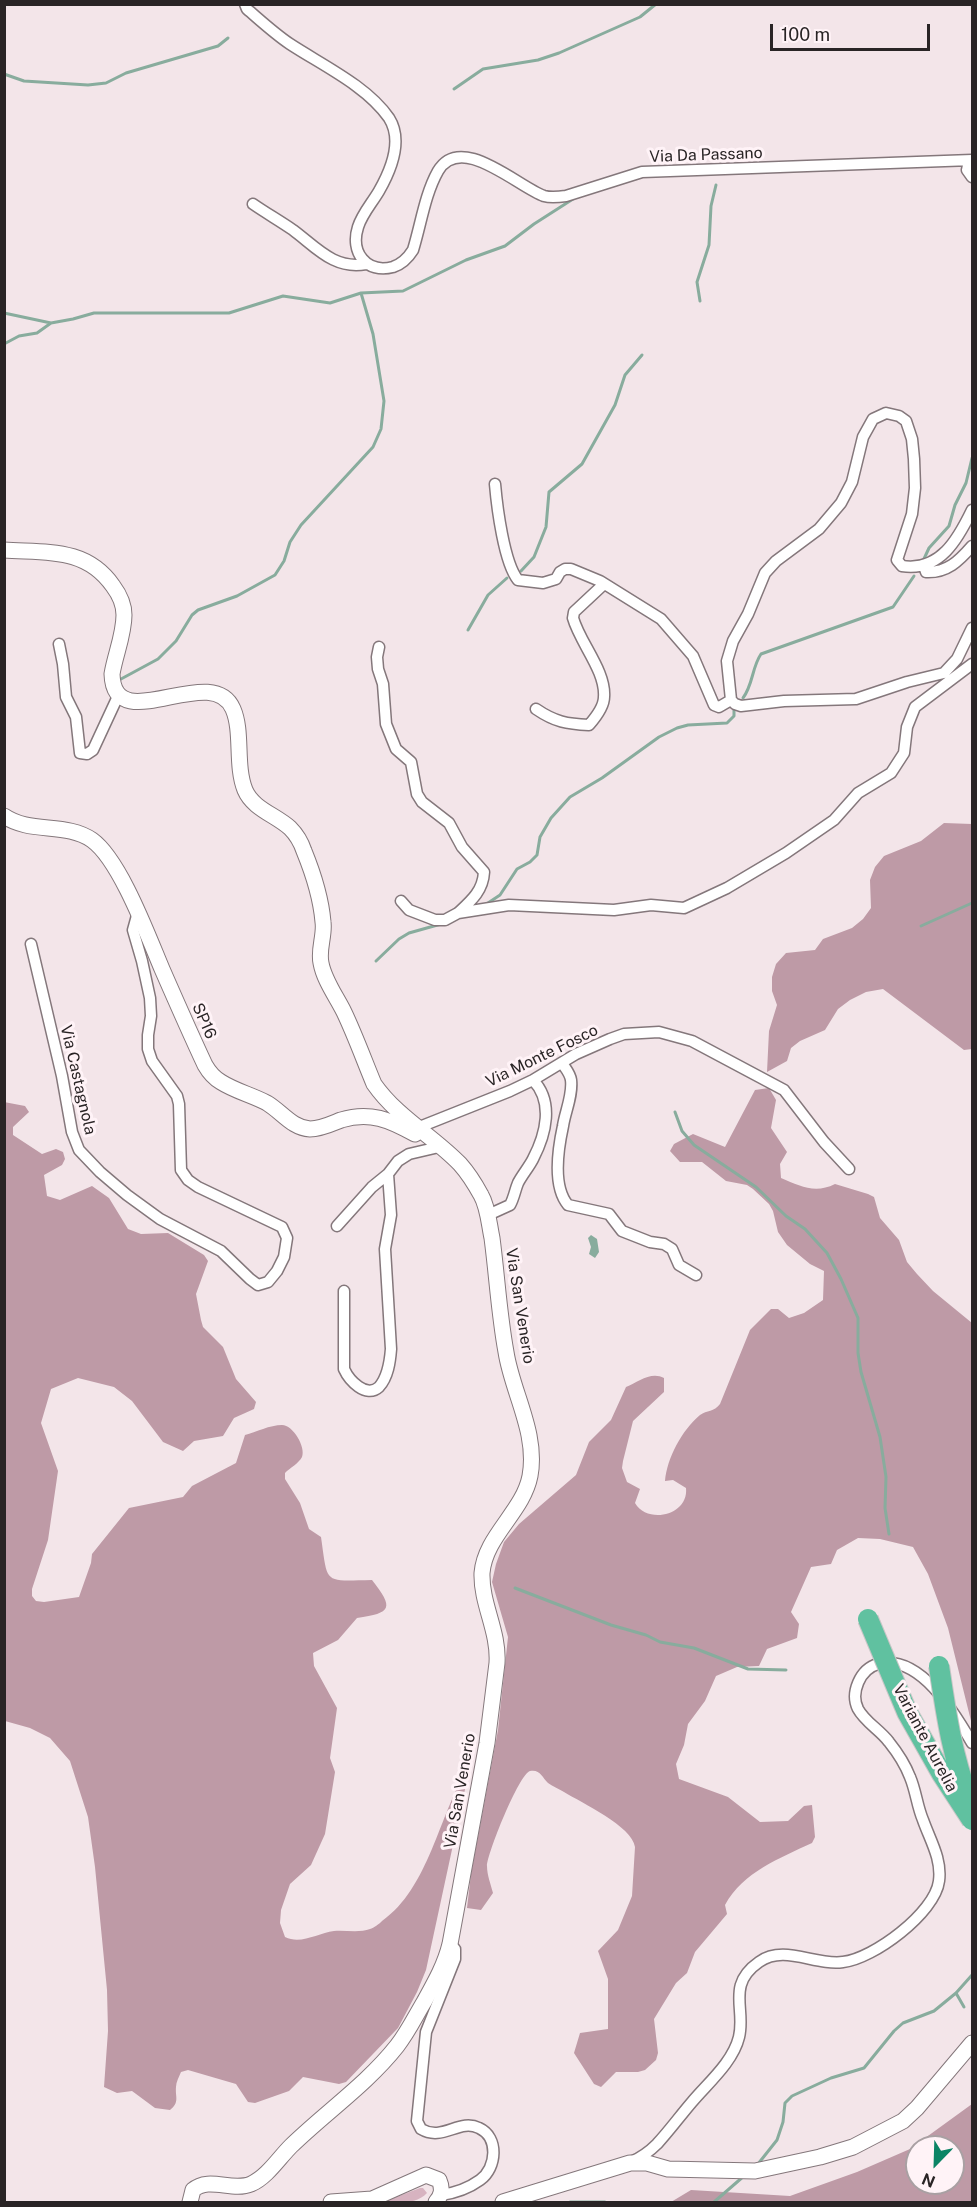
<!DOCTYPE html>
<style>
body{margin:0}
#map{position:relative;width:977px;height:2207px;overflow:hidden;background:#f3e5e9;font-family:"Public Sans",sans-serif}
canvas{display:block}
.frame{position:absolute;inset:0;border:6px solid #292425;pointer-events:none}
.north{position:absolute;left:905px;top:2135px;width:60px;height:60px;box-sizing:border-box;background:#fff3f7;border:2px solid #a9a0a3;border-radius:50%;rotate:203deg;font-size:16px;font-weight:700;line-height:24px;text-align:center;color:#292425}
.north::after{content:'';display:block;margin:auto;width:21px;height:27px;background:#0b8465;clip-path:polygon(50% 0,100% 100%,50% 72%,0 100%)}
.scale{position:absolute;left:770px;top:24px;width:160px;height:27px;box-sizing:border-box;border:3px solid #292425;border-top:0;padding-left:8px;font-size:18px;line-height:21px;white-space:nowrap;color:#292425;-webkit-text-stroke:4px #fff3f7;paint-order:stroke}
</style>
<div id="map">
<canvas width="977" height="2207"></canvas>
<div class="frame"></div>
<div class="north">N</div>
<div class="scale">100 m</div>
</div>
<script>
const context = document.querySelector('canvas').getContext('2d');
context.lineJoin = 'round';
function paint(path, color) {
  context.fillStyle = color;
  context.fill(path, 'evenodd');
}
function stroke(path, color, width, dash) {
  context.strokeStyle = color;
  context.lineWidth = width;
  context.lineCap = dash ? 'butt' : 'round';
  context.setLineDash(dash || []);
  context.stroke(path);
}
function write(font, color, halo, rows, align = 'center') {
  context.font = font + ' "Public Sans",sans-serif';
  context.lineWidth = 6;
  context.setLineDash([]);
  context.textBaseline = 'middle';
  context.strokeStyle = halo;
  context.fillStyle = color;
  for (const [text, x, y, turn = 0] of rows) {
    context.save();
    context.translate(x, y);
    context.rotate((+turn || 0) * Math.PI / 180);
    context.textAlign = isNaN(turn) ? turn : align;
    if (halo) context.strokeText(text, 0, 0);
    context.fillText(text, 0, 0);
    context.restore();
  }
}
paint(new Path2D(`
 M420,2188H423L427,2193C416,2205 398,2202 383,2202Z`), '#d7b3c0');
paint(new Path2D(`
 M944,823L972,824V1049L964,1050L883,989L866,992L850,1000L838,1009L825,1030L800,1041L791,1048L787,1061L767,1072L769,1031L777,1005L772,991V977L776,964L786,953L815,950L823,939L852,928L863,919L871,908L870,880L875,867L884,856L921,841Z
 M769,1088L776,1100L771,1128L787,1152L780,1164L781,1178C800,1186 815,1194 835,1184L868,1194L874,1197L880,1218L899,1240L907,1262L917,1274L933,1291L972,1323V1725L948,1628L928,1574L913,1547L880,1539L858,1538L837,1550L831,1564L811,1567L791,1612L799,1624L797,1638L767,1649L759,1666L737,1667L716,1676L705,1701L688,1724L684,1745L676,1764L679,1779L728,1797L760,1822L788,1821L804,1806L812,1805L815,1837L812,1843C780,1858 743,1872 725,1905L727,1914L695,1952L687,1973L676,1983L654,2019L658,2053L656,2060L645,2070L638,2072H616L601,2087L594,2084L574,2053L580,2033L608,2029V1979L598,1951L618,1930L632,1896L635,1847C632,1826 582,1803 564,1792C559,1789 552,1786 548,1783C542,1777 540,1769 530,1771C519,1774 487,1854 487,1866C487,1875 491,1885 493,1893L481,1910L467,1908L471,1874L498,1730L508,1637L492,1582L496,1564L504,1542L519,1524L576,1475L589,1442L611,1420L626,1387C638,1382 651,1371 664,1378V1392L633,1421L623,1461L622,1468L627,1482L640,1489L635,1503C648,1525 689,1515 686,1488L673,1480L665,1481C667,1458 682,1430 700,1415C707,1410 714,1412 720,1404L750,1330L771,1309H778L789,1318L804,1313L823,1300L824,1271L810,1264L787,1245L778,1232L773,1211L769,1204L753,1189L747,1185L726,1181L702,1162H680L670,1151L674,1144L693,1134L725,1147L755,1090Z
 M4,1102L25,1106L29,1112L13,1127V1135L42,1154L56,1149L63,1152L65,1159L62,1165L44,1175L47,1196L60,1200L92,1186L109,1198L128,1229L141,1234L168,1233L204,1255L208,1261L196,1294L201,1320L203,1327L223,1347L236,1379L256,1402L254,1409L234,1418L223,1436L194,1441L183,1451L163,1442L132,1401L114,1387L78,1378L51,1389L41,1423L58,1471L48,1540L32,1589V1596L36,1601L44,1602L79,1597L91,1563L92,1554L129,1508L183,1497L192,1486L236,1463L245,1435C256,1432 270,1425 282,1425C293,1425 306,1447 302,1457C299,1463 290,1468 285,1473V1479L300,1503L309,1529L321,1537C328,1585 323,1581 372,1580C394,1608 392,1613 357,1618L338,1640L313,1653L314,1666L337,1708L330,1758L335,1772L325,1834L311,1865L290,1884L281,1910L280,1923L285,1937C301,1945 318,1933 334,1931C345,1930 360,1933 370,1929C374,1928 379,1924 382,1921C429,1888 439,1815 468,1767L467,1780L426,1970L417,1992L398,2028L346,2082L339,2084L303,2077L289,2091L255,2103L248,2102L236,2084L188,2070L181,2072C179,2077 176,2082 176,2087C175,2097 180,2102 170,2110L155,2108L132,2091L117,2093L104,2087L108,2031L107,1990L95,1867L88,1817L70,1761L50,1738L30,1728L5,1721Z
 M972,2104V2202H671L691,2190L790,2196L857,2172L910,2149ZM917,2147H953V2183H917Z`), '#be9aa6');
paint(new Path2D(`
 M591,1235L597,1239L599,1252L595,1258L589,1254L591,1247L588,1238Z`), '#88ac9d');
stroke(new Path2D(`
 M4,74L24,81L88,85L106,83L126,73L218,46L228,38
 M454,89L483,69L538,60L559,53L640,17L656,4
 M700,301L697,282L709,245L711,206L716,185
 M4,313L51,323L73,319L94,313H229L283,296L330,303L361,293L403,291L466,260L505,246L534,224L573,199
 M4,344L19,336L37,333L51,323
 M923,561L929,548L949,526L955,505L966,483L972,458
 M521,571L534,557L546,527L549,492L582,464L615,405L625,375L642,355
 M468,630L488,595L507,578
 M121,679L158,659L176,641L192,615L198,610L237,596L275,575L284,561L290,542L301,525L373,447L381,429L384,401L373,334L361,293
 M743,698C753,685 752,667 761,654L893,607L914,576
 M485,905L500,895L517,869L530,862L537,855L540,837L551,818L570,797L602,778L659,737L677,728L688,725L727,723L734,716V709
 M921,926L972,903
 M376,961L399,939L409,933L441,924
 M675,1112L682,1131L694,1145L756,1187L786,1216L805,1229L827,1253L841,1279L858,1318V1353L861,1372L880,1437L886,1477L885,1508L889,1534
 M515,1588L611,1625L646,1635L660,1642L694,1648L748,1669L786,1670
 M956,1993L964,2007
 M758,2164L777,2140L783,2122L785,2103L792,2096L831,2078L864,2068L894,2031L903,2023L934,2011L956,1993L972,1975
 M570,2202H605
 M714,2202L744,2176`), '#88ac9d', 3);
const street = new Path2D(`
 M245,4L247,9C261,21 275,34 290,44C322,65 367,86 389,118C403,140 391,170 379,191C372,203 362,214 358,227C350,252 366,274 393,267C402,264 408,258 413,250C421,224 425,194 438,171C461,132 518,187 544,196C551,198 559,197 566,196L642,172L972,160
 M969,161L967,170L972,177
 M253,204C266,213 280,221 293,230C316,247 334,270 366,264
 M495,484C497,507 504,563 518,580L543,583L556,579L560,572L565,569H571L600,581L661,619L693,656L714,705L719,707L731,700L727,661L733,641L748,614L765,573L776,561L819,529L841,503L852,482L863,437L873,419L886,413L899,416L906,421L912,439L914,459L915,488L912,514L897,560L902,566C940,572 958,539 972,510
 M924,566L926,572C947,573 959,561 972,546
 M59,644L63,664L66,697L76,717L80,753L87,754L93,750L119,694
 M379,647L377,657L378,669L383,684L386,724L396,749L411,762L417,794L422,802L449,823L462,847L484,872C483,891 471,901 458,913
 M731,700L735,704L741,706L784,701L856,699L907,682L944,673L957,659L972,628
 M536,709C555,722 567,724 589,725C596,717 604,707 604,697C606,671 580,643 573,618L574,612L604,584
 M401,901L409,910L435,920H445L458,913L509,905L614,910L651,905L684,908L727,888L786,853L834,820L858,793L891,773L904,753L907,727L915,707L972,664
 M31,944L62,1076L72,1132L79,1150L100,1172L127,1195L160,1219L221,1251L250,1279L258,1285L268,1282L277,1271L284,1257L287,1238L282,1227L198,1187L188,1180L181,1170L179,1104L177,1096L152,1061L148,1049V1035L151,1016L150,998L142,961L133,930L138,912
 M562,1063C565,1068 570,1073 571,1080C573,1095 565,1112 563,1126C558,1149 552,1186 568,1205L609,1214L622,1231L650,1242L664,1244L672,1249L679,1265L696,1275
 M417,1128L510,1091L533,1080L576,1054L610,1039L624,1034L659,1032L692,1041L784,1090L824,1142L849,1169
 M488,1215L510,1205C514,1198 515,1190 518,1183C522,1175 529,1167 533,1159C546,1134 554,1102 533,1080
 M337,1226L372,1187L388,1174L398,1161L409,1154L439,1147
 M344,1291V1369C349,1380 366,1399 379,1387C388,1377 390,1362 391,1349L385,1249L391,1215L388,1174
 M631,2162C640,2158 650,2151 657,2144C669,2131 680,2116 692,2102C708,2083 733,2062 739,2037C746,2009 726,1985 759,1962C784,1944 815,1966 843,1962C873,1959 935,1913 939,1881C942,1859 930,1840 923,1820C917,1806 916,1791 910,1777C905,1764 897,1752 889,1742C880,1730 865,1722 858,1709C850,1693 860,1669 878,1664C920,1654 954,1712 972,1743
 M441,2195C455,2193 469,2188 480,2180C497,2168 499,2137 479,2128C459,2118 443,2142 421,2129L417,2121L426,2032L455,1959V1949L450,1944`);
const secondary = new Path2D(`
 M4,550C46,553 86,547 113,586C119,594 124,605 124,615C124,635 115,655 112,674C114,740 212,660 233,709C243,732 235,765 245,790C253,809 276,815 290,828C297,835 301,842 304,851C313,873 321,898 323,922C325,935 318,949 321,963C324,980 336,996 344,1012C355,1035 364,1060 374,1084C397,1117 433,1136 460,1164C468,1173 475,1184 481,1195C488,1207 489,1224 492,1238C497,1276 499,1314 506,1352C512,1392 538,1433 530,1476C523,1512 485,1536 482,1573C481,1604 499,1631 497,1663L487,1743L450,1944C445,1965 434,1984 424,2002C415,2017 408,2032 397,2046C367,2084 326,2112 291,2146C279,2158 267,2177 251,2184C232,2192 209,2176 193,2190L190,2202
 M4,816C30,834 66,822 92,840C120,860 148,936 162,969C176,1001 190,1033 205,1065C209,1072 214,1078 221,1082C235,1091 252,1095 267,1103C282,1112 292,1128 310,1129C321,1129 331,1124 341,1120C370,1111 390,1120 415,1134
 M331,2202L372,2199L426,2175L439,2180C443,2189 442,2195 436,2202
 M503,2202L630,2163H647L668,2169L755,2171L820,2157L853,2147L903,2121L917,2108L972,2043`);
stroke(street, '#84777b', 13);
stroke(secondary, '#84777b', 17);
stroke(street, '#fff', 10);
stroke(secondary, '#fff', 15);
const highwayBridge = new Path2D(`
 M868,1619L907,1712L942,1774L972,1820
 M939,1666C946,1714 953,1762 972,1807`);
stroke(highwayBridge, '#c7c6c6', 22, []);
stroke(highwayBridge, '#60c1a0', 20);
write('16px', '#292425', '#fff3f7', [
 ["Via Da Passano",706,155,-2],
 ["SP16",204,1021,66],
 ["Via Monte Fosco",542,1056,-26],
 ["Via Castagnola",78,1080,77],
 ["Via San Venerio",520,1306,81],
 ["Variante Aurelia",925,1738,62],
 ["Via San Venerio",460,1791,-80]
]);
</script>
